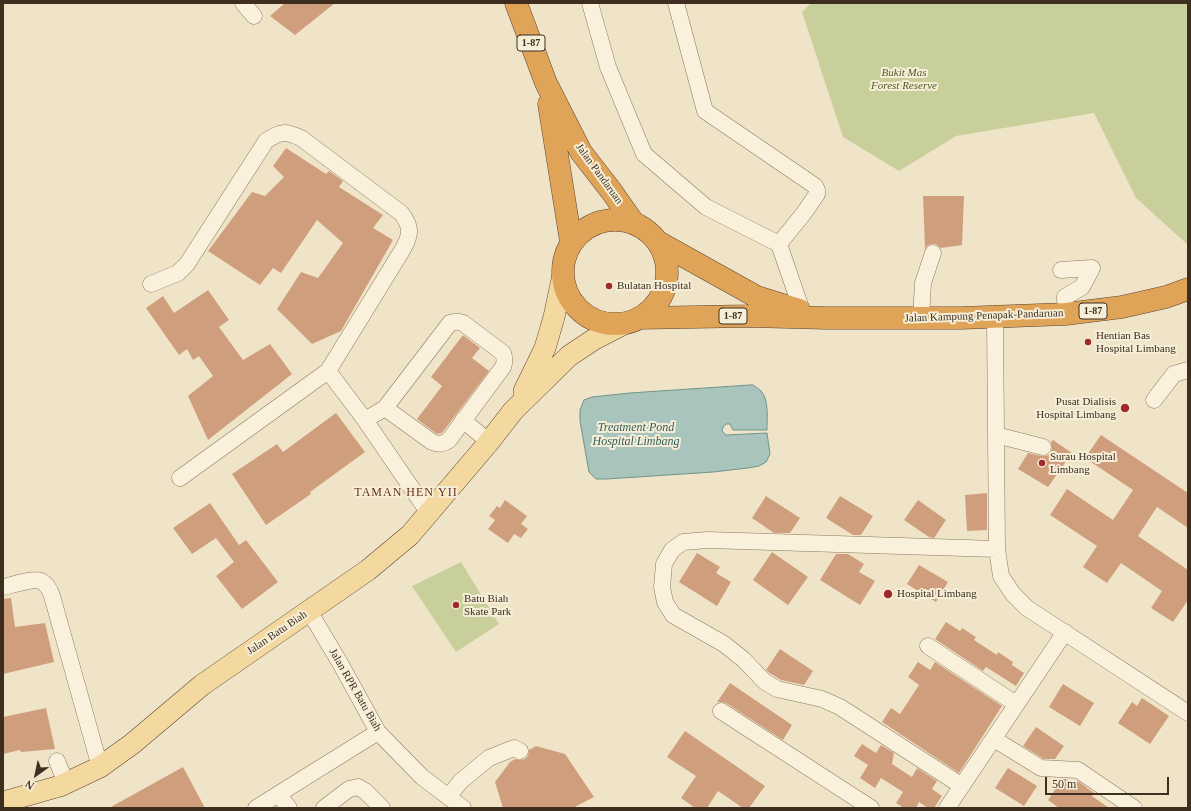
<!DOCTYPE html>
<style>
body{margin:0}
#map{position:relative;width:1191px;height:811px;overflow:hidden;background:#f0e4c8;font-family:Georgia,serif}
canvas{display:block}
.frame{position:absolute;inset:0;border:4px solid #3d2e20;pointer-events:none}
.north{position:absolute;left:16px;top:755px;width:40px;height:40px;-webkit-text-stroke:3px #f7eed8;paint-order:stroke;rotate:213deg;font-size:11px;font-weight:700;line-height:16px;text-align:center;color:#3d2e20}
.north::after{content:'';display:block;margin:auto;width:14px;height:18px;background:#3d2e20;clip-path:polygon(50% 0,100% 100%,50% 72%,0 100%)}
.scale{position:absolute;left:1045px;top:777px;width:124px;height:18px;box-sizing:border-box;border:2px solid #3d2e20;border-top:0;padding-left:5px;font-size:12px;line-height:14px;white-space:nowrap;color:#3d2e20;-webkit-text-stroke:3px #f7eed8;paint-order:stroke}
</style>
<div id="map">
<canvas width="1191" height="811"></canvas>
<div class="frame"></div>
<div class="north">N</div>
<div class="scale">50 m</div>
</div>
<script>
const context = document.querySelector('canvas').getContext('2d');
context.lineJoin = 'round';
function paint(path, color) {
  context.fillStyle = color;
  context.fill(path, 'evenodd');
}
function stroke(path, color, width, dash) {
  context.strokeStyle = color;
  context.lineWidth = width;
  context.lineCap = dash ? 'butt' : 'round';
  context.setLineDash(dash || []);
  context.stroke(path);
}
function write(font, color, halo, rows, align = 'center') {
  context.font = font + ' Georgia,serif';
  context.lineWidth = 4;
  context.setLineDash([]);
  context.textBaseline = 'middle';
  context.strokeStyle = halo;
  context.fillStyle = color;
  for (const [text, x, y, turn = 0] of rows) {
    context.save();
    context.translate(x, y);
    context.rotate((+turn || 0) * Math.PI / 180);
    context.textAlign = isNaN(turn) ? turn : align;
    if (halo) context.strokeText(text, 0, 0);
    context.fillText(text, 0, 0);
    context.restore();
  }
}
paint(new Path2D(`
 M811,3H1188V245L1136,198L1094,113L956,136L899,171L843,137L802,12Z
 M461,562L499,624L456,652L412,586Z`), '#c9cf9b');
const water = new Path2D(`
 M753,385C756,387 759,389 761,391C769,399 767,419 767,430H733L730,424H726L723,427L722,431L726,435L767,433L770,454L766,462L759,466L748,468L713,472L607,479H596L589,472L580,421V410L584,400L592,397L630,393Z`);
paint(water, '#a9c4bc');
stroke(water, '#6f938a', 1);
paint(new Path2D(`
 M285,3H335L295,35L270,16Z
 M286,148L326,174L329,171L343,181L339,187L383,215L373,228L393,240L341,331L312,344L277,309L301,272L318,278L343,243L317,220L281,273L273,268L260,285L208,251L252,192L265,196L284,177L273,166Z
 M923,196H964L962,245L941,248L936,244H931L927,246L925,249Z
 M208,290L229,320L219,327L243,360L270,344L292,374L208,440L188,396L213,376L199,356L193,360L187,349L179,355L146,308L163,296L174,313Z
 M463,335L480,348L472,358L489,371L442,433L437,434L417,419L442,386L431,377Z
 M336,413L365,452L310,492L311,494L266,525L232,474L277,444L283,452Z
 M1101,435L1188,493V528L1157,507L1138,536L1188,570V600L1173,622L1151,608L1162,591L1121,563L1107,583L1083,567L1097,546L1050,515L1067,489L1113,520L1133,490L1085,458Z
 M1053,440L1072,453L1048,487L1018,469L1028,453L1041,456H1046L1049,454L1052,449L1051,442Z
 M987,493V530L967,531L965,495Z
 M766,496L800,518L790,533H774L752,518Z
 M840,496L873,516L861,535H853L826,518Z
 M505,500L527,516L521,524L528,529L521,538L514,534L508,543L488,529L495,520L489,516L497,506L500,508Z
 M918,500L946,520L934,538L929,537L904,520Z
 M210,503L239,545L246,540L278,582L242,609L216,576L234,562L216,538L192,554L173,528Z
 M772,552L808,577L788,605L753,580Z
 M697,553L720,567L716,573L731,582L717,606L679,582Z
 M836,554H848L864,564L859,572L875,581L860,605L820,580Z
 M919,565L948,582L936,602L907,584Z
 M11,598L15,627L45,623L54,662L3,674V599Z
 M946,622L960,631L962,628L976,637L974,640L997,655L998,652L1013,662L1012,665L1024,673L1016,686L986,667L983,671L935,639Z
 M780,649L813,671L804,685L781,680L771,674L766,670Z
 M918,662L930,670L935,662L1002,706L959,773L882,722L891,708L900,714L919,685L908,677Z
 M730,683L792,725L783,740L726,703L722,702H717Z
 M1063,684L1094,703L1080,726L1049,707Z
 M1142,698L1169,716L1150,744L1118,723L1132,702L1137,706Z
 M46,708L55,749L21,752L20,750L3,754V717Z
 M1036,727L1064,746L1055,759H1044L1023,746Z
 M685,731L765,786L749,808H743L718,791L707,808H695L681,798L696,776L667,757Z
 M862,744L876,753L881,745L894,753L892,764L912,777L917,768L937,781L932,789L942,796L934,808H928L919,802L916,808H904L896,803L903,792L881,778L875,788L860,778L868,765L854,756Z
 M536,746L565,754L594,797L573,808H503L495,782L510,762L515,759L520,760L525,759L528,756L529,750Z
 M183,767L205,808H109Z
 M1008,768L1037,786L1024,806L995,788Z
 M1062,779H1066L1075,785L1078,781L1094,793L1092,796L1109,808H1059L1048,800Z`), '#cf9f7d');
const minor = new Path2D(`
 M243,3L254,16
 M590,3L608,67L644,154L706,207L779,244L802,311
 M676,3L705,111L815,186L817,190V194L804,213L779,244
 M1061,270L1092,268L1082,287L1065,297L1066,314
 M151,284L178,273L187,264L266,141C281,131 285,131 301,138L401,213C412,227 411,234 403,249L328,371L180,478
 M995,317L997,549L1001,576L1013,594L1027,608L1188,713
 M921,318L923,283L933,253
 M328,371L365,420L428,512
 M1154,400L1174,374L1188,370
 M365,420L385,408L450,323C455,321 458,321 463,323L503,353C505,359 505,362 503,367L449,440C443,444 439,445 432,442L385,408
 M463,420L489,442
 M996,435L1043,447
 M3,587C12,585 33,578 41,581C47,584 50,590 52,596L100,767
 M309,611L340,663L378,732L422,777L463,808
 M928,646L1016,704
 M721,711L871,808
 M994,739L1041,768L1078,770L1134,808
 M57,761L66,783
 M962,786L840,707L822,699L777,689L765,682L744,660L724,644L673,615L665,602L662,587L664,564L672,550L683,542L708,540L997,549
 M278,794L289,808
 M448,797L461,781L489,758L514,748L520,751
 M256,808L378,732
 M324,808L349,789L358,787L365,791L382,808
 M947,808L1065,632`);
const major = new Path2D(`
 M524,391L545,348L554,317L563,275
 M3,802L60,786L100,767L132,744L202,685L368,570L410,535L489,442L513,411L569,356L593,340L624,324`);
const highway = new Path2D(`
 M516,3L546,83L581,152L612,192L633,222
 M549,104L571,242
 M563 272a52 52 0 1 1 104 0a52 52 0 1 1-104 0Z
 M660,243L757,297L799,310
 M640,318L749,316L826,318H961L1066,314L1122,307L1166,297L1188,289`);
stroke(minor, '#8d765c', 17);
stroke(major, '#5b4430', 22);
stroke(highway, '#5b4430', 23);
stroke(minor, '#faf1dc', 16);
stroke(major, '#f3d9a0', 21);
stroke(highway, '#e0a458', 22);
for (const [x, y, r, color] of [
 [609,286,4,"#9e2a2b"],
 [1088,342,4,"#9e2a2b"],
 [1125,408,5,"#9e2a2b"],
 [1042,463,4,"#9e2a2b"],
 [888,594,5,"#9e2a2b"],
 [456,605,4,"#9e2a2b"]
]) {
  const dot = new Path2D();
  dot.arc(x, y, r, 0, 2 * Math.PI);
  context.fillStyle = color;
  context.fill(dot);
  stroke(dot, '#f7eed8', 1.5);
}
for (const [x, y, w] of [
 [531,43,28],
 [1093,311,28],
 [733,316,28]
]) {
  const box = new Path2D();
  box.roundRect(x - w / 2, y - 8, w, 16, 3);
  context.fillStyle = '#f7eed8';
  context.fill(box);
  stroke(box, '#3d2e20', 1);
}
write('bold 10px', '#3d2e20', null, [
 ["1-87",531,43],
 ["1-87",1093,311],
 ["1-87",733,316]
]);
write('italic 11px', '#4d5a26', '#f7eed8', [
 ["Bukit Mas",904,73],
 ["Forest Reserve",904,86]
]);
write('11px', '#3d2e20', '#f7eed8', [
 ["Jalan Pandaruan",599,174,54],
 ["Jalan Kampung Penapak-Pandaruan",984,316,-2],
 ["Jalan Batu Biah",277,633,-34],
 ["Jalan RPR Batu Biah",355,690,60]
]);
write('11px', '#3d2e20', '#f7eed8', [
 ["Bulatan Hospital",617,286],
 ["Hentian Bas",1096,336],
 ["Hospital Limbang",1096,349],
 ["Pusat Dialisis",1116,402,"right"],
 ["Hospital Limbang",1116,415,"right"],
 ["Surau Hospital",1050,457],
 ["Limbang",1050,470],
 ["Hospital Limbang",897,594],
 ["Batu Biah",464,599],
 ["Skate Park",464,612]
], 'left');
write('italic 12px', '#2f5d5a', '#f7eed8', [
 ["Treatment Pond",636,428],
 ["Hospital Limbang",636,442]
]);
context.letterSpacing = '1px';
write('12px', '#6b2e1e', '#f7eed8', [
 ["TAMAN HEN YII",406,493]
]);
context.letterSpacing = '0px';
</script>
